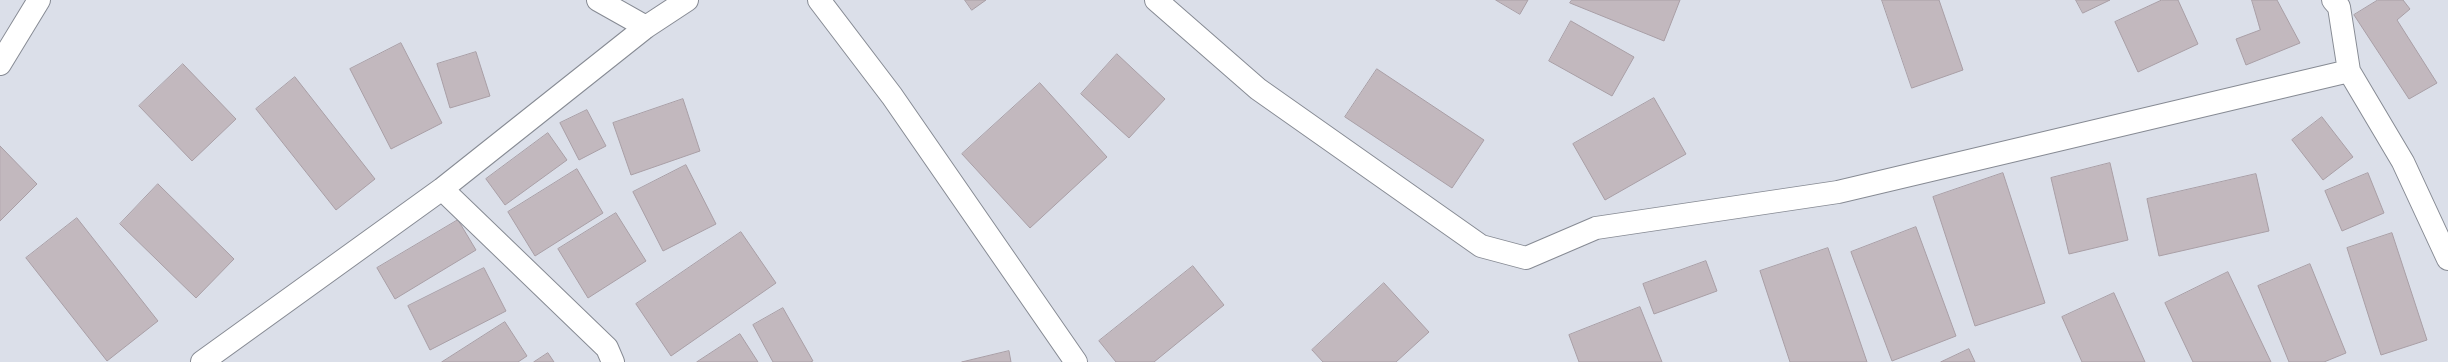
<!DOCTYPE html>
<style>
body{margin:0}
canvas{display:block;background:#dbdfe9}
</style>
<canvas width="2448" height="362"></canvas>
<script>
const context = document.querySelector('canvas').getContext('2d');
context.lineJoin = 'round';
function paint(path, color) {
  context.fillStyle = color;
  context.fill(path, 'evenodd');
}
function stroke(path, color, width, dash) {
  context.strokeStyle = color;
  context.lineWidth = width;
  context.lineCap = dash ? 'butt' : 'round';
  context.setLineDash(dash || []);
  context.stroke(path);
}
const building = new Path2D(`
 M965,0H986L972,10Z
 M1496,0H1528L1520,14Z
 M1572,0H1680L1664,41L1570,3Z
 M1882,0H1939L1963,70L1912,88Z
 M2076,0H2110L2083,13Z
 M2162,0H2178L2198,44L2138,72L2115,22Z
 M2252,0H2277L2300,43L2246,65L2236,39L2260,30Z
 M2378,0H2403L2410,9L2397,20L2437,83L2409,99L2354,15Z
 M1571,21L1634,57L1612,96L1549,61Z
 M401,43L442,123L391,149L350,69Z
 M476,52L490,96L450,108L437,64Z
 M1117,54L1165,99L1129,138L1081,94Z
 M183,64L236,119L192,161L139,106Z
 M1377,69L1484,140L1452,188L1345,117Z
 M295,77L375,179L336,210L256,109Z
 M1040,83L1107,157L1030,228L962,154Z
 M1654,98L1686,154L1605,200L1573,144Z
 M683,99L700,151L631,175L613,123Z
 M587,110L606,146L579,160L560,123Z
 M2322,117L2353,157L2323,180L2292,140Z
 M548,133L567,160L505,205L486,179Z
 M0,146L37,184L0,221Z
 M2110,163L2128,240L2069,254L2051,178Z
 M686,165L716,224L663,251L633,192Z
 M577,169L603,213L535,256L508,212Z
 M2003,173L2045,303L1975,326L1933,197Z
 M2368,173L2384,213L2342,231L2325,191Z
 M2256,174L2269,231L2159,256L2147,199Z
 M158,184L234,259L196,298L120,224Z
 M616,213L646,261L588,298L558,249Z
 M77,218L158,321L107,361L26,258Z
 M458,220L476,250L395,299L377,268Z
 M1916,227L1956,336L1892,361L1851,252Z
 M741,232L776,283L671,356L636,304Z
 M2392,233L2427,340L2381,355L2347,248Z
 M1828,248L1867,362H1790L1760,271Z
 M1706,261L1717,291L1654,314L1643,284Z
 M2310,264L2346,353L2324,362H2289L2258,286Z
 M1193,266L1224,305L1154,362H1116L1099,341Z
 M484,268L506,311L430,350L408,306Z
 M2228,272L2271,362H2193L2165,303Z
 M1384,283L1429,332L1396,362H1323L1312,350Z
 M2114,293L2145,362H2082L2062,317Z
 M1640,307L1662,362H1579L1569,335Z
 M783,308L813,361L810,362H773L753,325Z
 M505,322L527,356L518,362H442Z
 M740,334L758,362H697Z
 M1969,349L1975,362H1941Z
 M1009,351L1011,362H962Z
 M548,353L554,362H534Z`);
paint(building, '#c2b8be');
stroke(building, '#a99fa6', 1);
const minor = new Path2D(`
 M598,0L646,27
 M819,0L892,96L1076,362
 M1156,0L1258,89L1481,246L1526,258L1596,228L1838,192L2349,71
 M2333,0L2339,7L2349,71L2403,162L2448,259
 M0,64L39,0
 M442,189L607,348L613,362
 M202,362L442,189L646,27L687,0`);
stroke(minor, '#878b94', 24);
stroke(minor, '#fff', 22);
</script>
